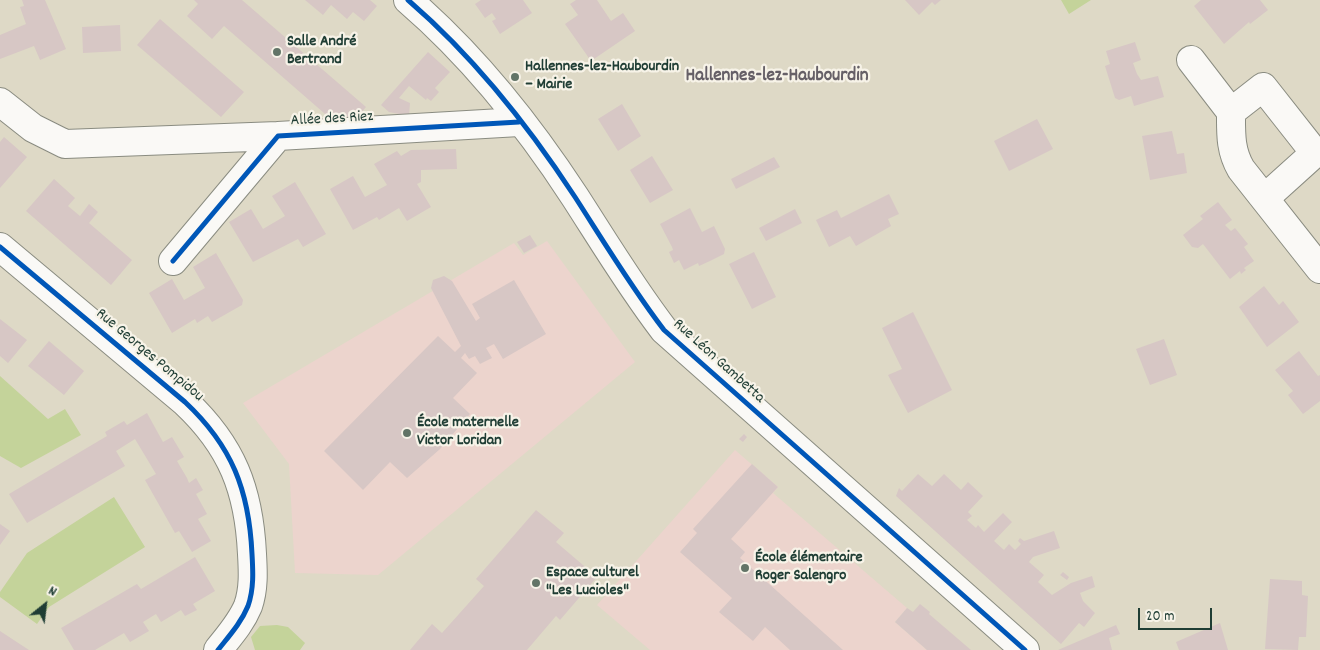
<!DOCTYPE html>
<meta charset="utf-8">
<style>
body{margin:0}
#map{position:relative;width:1320px;height:650px;overflow:hidden;background:#ded9c6;font-family:Dekko,sans-serif}
canvas{display:block}
.north{position:absolute;left:20px;top:580px;width:50px;height:50px;-webkit-text-stroke:4px #f7f3e8;paint-order:stroke;rotate:29deg;font-size:14px;font-weight:700;line-height:20px;text-align:center;color:#1f3d34}
.north::after{content:'';display:block;margin:auto;width:18px;height:22px;background:#1f3d34;clip-path:polygon(50% 0,100% 100%,50% 72%,0 100%)}
.scale{position:absolute;left:1138px;top:608px;width:74px;height:22px;box-sizing:border-box;border:2px solid #1f3d34;border-top:0;padding-left:6px;font-size:15px;line-height:18px;white-space:nowrap;color:#1f3d34;-webkit-text-stroke:4px #f7f3e8;paint-order:stroke}
</style>
<div id="map">
<canvas width="1320" height="650"></canvas>
<div class="north">N</div>
<div class="scale">20 m</div>
</div>
<script>
const context = document.querySelector('canvas').getContext('2d');
context.lineJoin = 'round';
function paint(path, color) {
  context.fillStyle = color;
  context.fill(path, 'evenodd');
}
function stroke(path, color, width, dash) {
  context.strokeStyle = color;
  context.lineWidth = width;
  context.lineCap = dash ? 'butt' : 'round';
  context.setLineDash(dash || []);
  context.stroke(path);
}
function write(font, color, halo, rows, align = 'center') {
  context.font = font + ' Dekko,sans-serif';
  context.lineWidth = 4.5;
  context.setLineDash([]);
  context.textBaseline = 'middle';
  context.strokeStyle = halo;
  context.fillStyle = color;
  for (const [text, x, y, turn = 0] of rows) {
    context.save();
    context.translate(x, y);
    context.rotate((+turn || 0) * Math.PI / 180);
    context.textAlign = isNaN(turn) ? turn : align;
    if (halo) context.strokeText(text, 0, 0);
    context.fillText(text, 0, 0);
    context.restore();
  }
}
paint(new Path2D(`
 M547,241L635,362L378,575L295,573L289,464L243,403L514,243L523,255Z
 M735,450L778,487L773,493L907,608L895,622L927,650H650L597,605Z`), '#ecd4cd');
paint(new Path2D(`
 M1061,0H1091L1069,14Z
 M0,376L48,419L65,409L81,435L21,468L0,456Z
 M114,497L145,547L49,607L37,624L0,597V592L27,553Z
 M277,625L288,627L305,643L300,650H255L251,637L260,626Z`), '#c4d39a');
paint(new Path2D(`
 M22,0H45L66,49L40,60L34,46L0,59V35L26,24L20,7L24,6Z
 M194,0H242L366,107L355,120H332L224,26L212,39L187,16L198,4Z
 M305,0H370L377,6L364,21L353,12L347,19L331,5L323,15Z
 M481,0H523L532,13L500,34L492,21L496,19L492,13L485,18L475,4Z
 M576,0H597L611,21L623,13L635,31L591,61L565,24L578,15L570,4Z
 M905,0H941L935,5L932,2L919,15Z
 M1201,0H1260L1268,10L1250,24L1249,22L1224,44L1194,6Z
 M160,19L244,92L221,117L137,45Z
 M120,25L121,51L83,53L82,27Z
 M1135,42L1141,60L1133,63L1137,74L1141,80L1158,76L1164,97L1134,106L1131,96L1119,100L1115,98L1105,66L1110,64L1106,51Z
 M428,52L450,72L435,88L439,92L431,101L427,98L426,100L409,86L399,98L410,103L409,116L389,112L381,105Z
 M622,104L641,136L618,151L598,119Z
 M1037,119L1053,149L1009,171L994,141Z
 M1172,131L1177,154L1184,153L1187,173L1150,180L1142,136Z
 M4,137L27,157L0,188V142Z
 M456,149L457,169L421,170V182L417,184L431,207L407,221L399,208L379,220L377,217L353,230L330,189L353,176L365,197L387,185L374,164L397,151L401,156L411,150Z
 M652,156L673,190L650,203L630,170Z
 M774,157L780,167L736,189L731,179Z
 M54,179L75,198L68,206L80,216L89,204L98,212L89,223L132,260L111,285L26,211Z
 M295,182L326,234L303,247L298,239L253,262L229,222L251,209L263,229L285,216L272,196Z
 M889,194L899,214L888,219L891,226L856,246L850,236L829,247L816,220L837,210L841,218Z
 M1218,202L1232,220L1225,225L1231,231L1235,228L1248,244L1244,247L1254,261L1244,268L1246,270L1241,274L1240,271L1230,279L1203,244L1198,248L1192,247L1183,235L1203,219L1200,216Z
 M690,208L702,232L714,226L725,249L724,254L710,261L699,266L698,263L684,270L679,260L674,263L669,252L673,250L672,247L660,224Z
 M795,209L802,223L766,241L759,228Z
 M530,235L537,246L524,253L517,242Z
 M754,252L776,297L752,309L729,264Z
 M216,253L243,300L242,305L212,322L208,316L197,323L195,319L172,333L149,293L172,279L184,300L205,288L193,267Z
 M444,276L452,281L476,321L480,318L472,304L514,280L546,334L503,359L494,344L486,348L492,358L480,364L475,356L469,359L465,353L461,358L477,373L453,398L470,414L440,449L407,478L390,462L363,490L324,451L438,336L455,352L461,346L431,288L433,280Z
 M1264,286L1279,305L1283,301L1299,322L1267,347L1239,307Z
 M913,312L952,390L908,413L888,375L902,369L882,328Z
 M0,319L27,340L8,363L0,356Z
 M1164,339L1177,375L1150,385L1136,349Z
 M49,341L84,371L64,395L28,366Z
 M1299,351L1318,376L1320,375V401L1303,414L1288,395L1293,391L1275,370Z
 M147,413L163,442L172,437L184,457L177,461L187,478L189,483L196,478L203,490L196,494L207,514L198,519L211,541L192,552L179,531L175,533L145,480L156,474L135,439L116,451L125,466L27,523L9,494L107,436L105,432L124,421L127,425Z
 M744,434L747,437L743,442L739,439Z
 M752,464L778,487L731,539L745,552L740,558L843,650H790L765,627L753,641L719,612L732,598L680,552L697,533L693,529Z
 M918,474L932,486L944,474L961,490L968,482L983,496L968,512L972,516L967,520L976,528L978,525L984,532L1003,513L1012,522L994,541L1004,550L1009,544L1015,550L1021,544L1018,541L1020,538L1024,541L1054,531L1060,548L1033,557L1029,562L1044,575L1038,582L1052,595L1071,583L1092,576L1095,587L1080,593L1083,601L1095,613L1084,627L1079,623L1061,644L896,496L899,488L902,491Z
 M536,510L564,533L556,542L597,577L560,620L556,616L527,650H410L432,624L442,633L484,586L476,579Z
 M0,524L10,531L0,545Z
 M195,557L215,591L193,604L197,610L185,616L181,610L161,622L156,614L143,622L149,631L130,642L124,633L95,650H74L61,628L137,584L141,589Z
 M1063,572L1069,577L1067,580L1060,575Z
 M1270,579L1302,581V595L1308,596L1306,637H1299L1298,650L1265,649Z
 M920,604L930,612L929,614L971,650H927L895,622L907,608L913,612Z
 M1220,623L1228,650H1179L1176,642Z
 M1116,625L1120,634L1109,638L1112,650H1058Z
 M0,631L29,650H0Z`), '#d7c7c5');
const minor = new Path2D(`
 M1191,60L1231,112
 M0,102L33,128L65,144L278,136
 M1265,198L1315,153L1263,87L1231,112C1231,133 1230,150 1241,169L1320,269
 M0,247L185,402C232,446 249,490 252,554C253,571 254,589 248,606C241,623 229,636 218,650
 M173,261L278,136L519,122`);
const tertiary = new Path2D(`
 M408,0C473,56 528,125 575,197C604,242 631,287 664,330L1025,650`);
stroke(minor, '#8a8c81', 30);
stroke(tertiary, '#8a8c81', 30);
stroke(minor, '#faf9f6', 28);
stroke(tertiary, '#faf9f6', 28);
stroke(new Path2D(`
 M408,0C473,56 528,125 575,197C604,242 631,287 664,330L1025,650
 M0,247L185,402C232,446 249,490 252,554C253,571 254,589 248,606C241,623 229,636 218,650
 M173,261L278,136L519,122`), '#0057b8', 5);
for (const [x, y, r, color] of [
 [277,52,5,"#627467"],
 [515,77,5,"#627467"],
 [407,433,5,"#627467"],
 [745,568,5,"#627467"],
 [536,583,5,"#627467"]
]) {
  const dot = new Path2D();
  dot.arc(x, y, r, 0, 2 * Math.PI);
  context.fillStyle = color;
  context.fill(dot);
  stroke(dot, '#f7f3e8', 2);
}
write('bold 16px', '#1f3d34', '#f7f3e8', [
 ["Salle André",287,43],
 ["Bertrand",287,61],
 ["Hallennes-lez-Haubourdin",525,68],
 ["– Mairie",525,86],
 ["École maternelle",417,424],
 ["Victor Loridan",417,442],
 ["École élémentaire",755,559],
 ["Roger Salengro",755,577],
 ["Espace culturel",546,574],
 ["\"Les Lucioles\"",546,592]
], 'left');
write('16px', '#1f3d34', '#f7f3e8', [
 ["Allée des Riez",332,120,-3],
 ["Rue Georges Pompidou",149,356,40],
 ["Rue Léon Gambetta",718,362,42]
]);
write('bold 19px', '#666067', '#f7f3e8', [
 ["Hallennes-lez-Haubourdin",777,77]
]);
</script>
